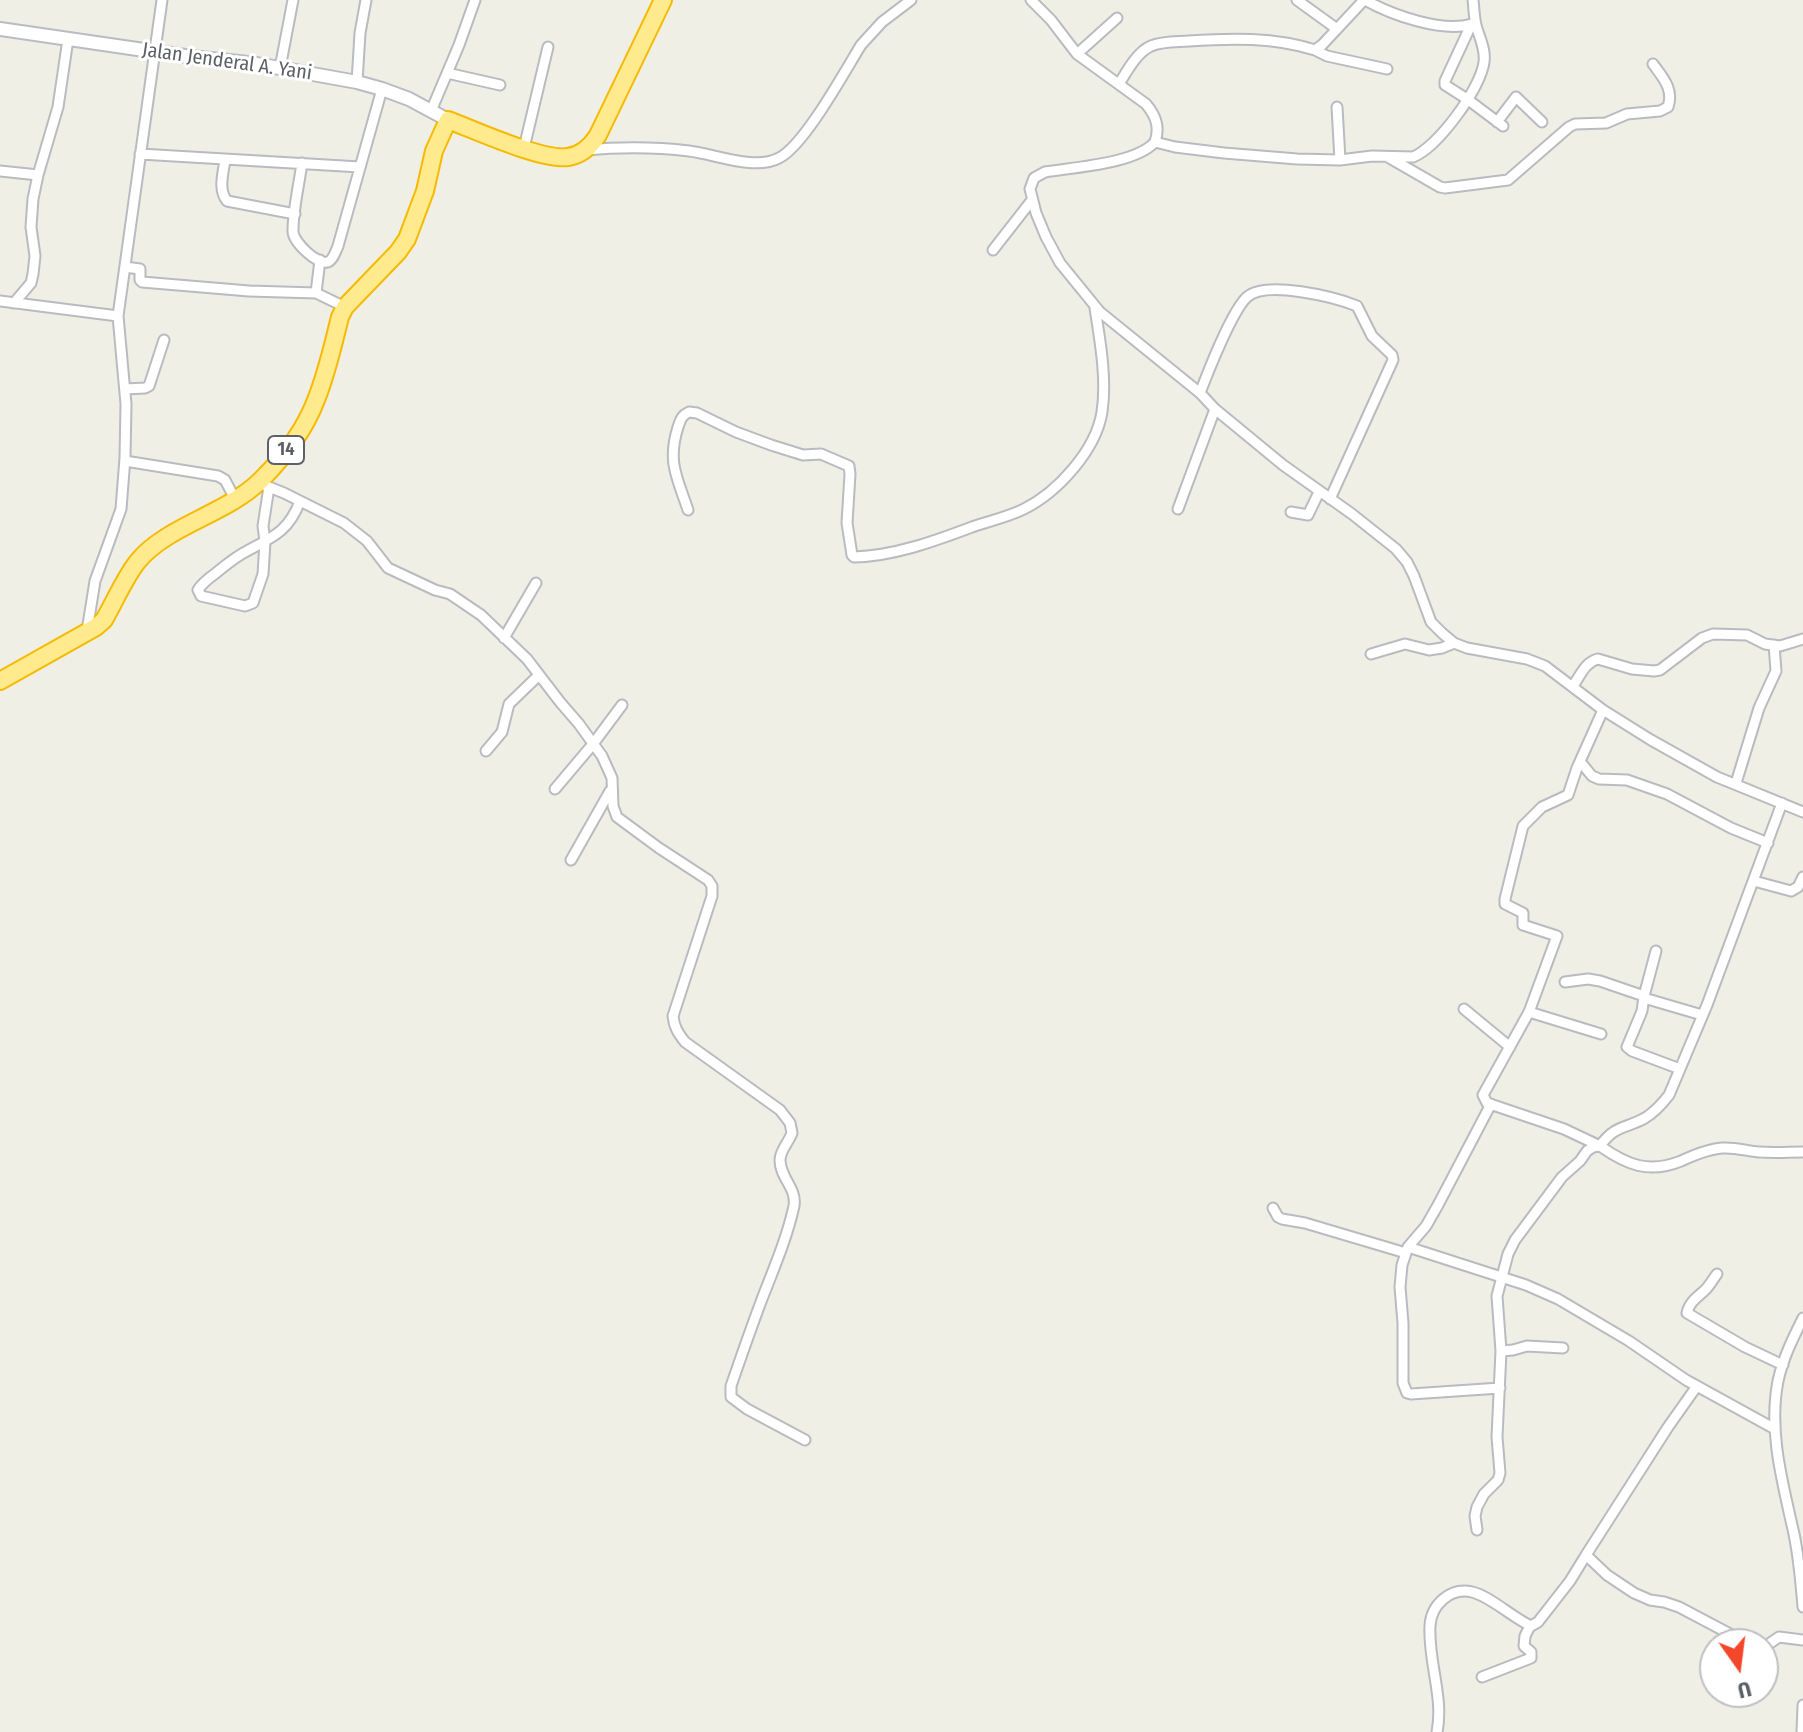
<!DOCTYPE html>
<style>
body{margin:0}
#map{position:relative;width:1803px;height:1732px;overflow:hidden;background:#f0efe6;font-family:"Fira Sans Condensed",sans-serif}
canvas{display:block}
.north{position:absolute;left:1699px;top:1628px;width:80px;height:80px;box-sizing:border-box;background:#fff;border:2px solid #bec0c2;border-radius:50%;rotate:166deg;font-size:22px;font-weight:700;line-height:32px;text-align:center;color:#5d6167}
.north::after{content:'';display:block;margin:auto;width:28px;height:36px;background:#f2472a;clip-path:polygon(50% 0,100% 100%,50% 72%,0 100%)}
</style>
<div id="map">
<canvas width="1803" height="1732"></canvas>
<div class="north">U</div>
</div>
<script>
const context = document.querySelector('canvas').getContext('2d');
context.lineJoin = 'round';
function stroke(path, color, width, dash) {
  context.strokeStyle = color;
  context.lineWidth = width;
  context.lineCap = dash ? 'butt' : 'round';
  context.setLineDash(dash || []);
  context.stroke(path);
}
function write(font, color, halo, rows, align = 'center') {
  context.font = font + ' "Fira Sans Condensed",sans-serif';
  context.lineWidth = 6;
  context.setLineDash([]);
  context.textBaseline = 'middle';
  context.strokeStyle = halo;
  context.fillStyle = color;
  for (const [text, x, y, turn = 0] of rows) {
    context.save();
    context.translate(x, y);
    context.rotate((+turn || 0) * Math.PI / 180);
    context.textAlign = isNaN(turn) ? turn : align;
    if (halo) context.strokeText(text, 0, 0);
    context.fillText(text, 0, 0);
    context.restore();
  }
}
const street = new Path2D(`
 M1031,0L1051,20L1077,54L1146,104C1156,116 1160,127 1155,142C1135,164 1075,167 1045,172L1034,178L1030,189L1036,213L1046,237L1060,263L1100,312L1200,393L1215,409L1283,465L1352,514L1396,549L1407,562L1414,576L1431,622L1442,633L1454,643L1467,648L1527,659L1545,666L1603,710L1651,740L1717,777L1803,812
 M1297,0L1337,29
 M1365,0C1392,15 1442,33 1472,24
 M1471,25L1445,81V85L1467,99L1503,126
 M1315,50L1327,56L1387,69
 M1077,54L1117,18
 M280,68L293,0
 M447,73L500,85
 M357,82L360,33L366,0
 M1119,84C1127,71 1137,52 1151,46C1163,41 1177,42 1189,41C1231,38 1274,37 1315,50L1322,45L1364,0
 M1337,107L1340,160
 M431,111L459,45L475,0
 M1497,122L1516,97L1542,122
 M1155,142L1175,147L1224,153L1297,159L1340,160L1372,156L1413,157C1438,147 1481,88 1484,62C1486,49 1479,37 1476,25C1474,17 1474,8 1473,0
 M524,148L548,47
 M585,150C620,147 655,147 689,151C715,154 755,171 779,158C804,146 845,71 861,45L882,22L911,0
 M140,154L360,167
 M1388,157L1440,187L1445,188L1508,180L1569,127L1575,124L1606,123L1627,114L1660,111L1668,107C1674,89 1663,78 1653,64
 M225,160C223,174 218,190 227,201L295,214
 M302,163C299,185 293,209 293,231C293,242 317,265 328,262C333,260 336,251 338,246L382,89
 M0,171L38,175
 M993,250L1032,200
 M320,260L316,293L345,307
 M125,267L140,269V280L142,282L249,291L316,293
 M0,301L118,316L162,0
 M14,303L31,283L33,274L35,256L31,227L33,199L38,175L58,107L68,39
 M125,389L145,388L149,386L164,340
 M1200,393C1208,372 1232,311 1247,297C1266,280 1335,297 1357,306L1372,336L1392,355L1393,360L1330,499
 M125,461L218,476L225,480L235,499
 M259,483L284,493L344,523L367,541L388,568L435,590L450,594L481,615L527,659L560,702L579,724L602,756L612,778L613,806L617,817L659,848L708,880L712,886V896L673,1016C674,1027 678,1033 685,1042L780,1110L790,1123L792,1133C789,1142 780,1150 780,1160C780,1178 797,1188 794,1206C787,1238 774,1268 762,1299C751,1328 741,1357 731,1386V1397L747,1409L805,1440
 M269,487L263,526L265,542L263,574L253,603L245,606L201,596L198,590C202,583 209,578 216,573C226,565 235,557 247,551C273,537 289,531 300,501
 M1178,509L1215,409
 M688,510C677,477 667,462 678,427C681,419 681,416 689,412L697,413L736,432L771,445L803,455L821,454L849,466L850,474L847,523L852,555L854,557C894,556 935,541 972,527C989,521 1008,517 1024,509C1058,492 1096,450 1102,412C1107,378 1100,341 1095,308
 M1291,512L1308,515L1319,492
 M87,631L95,581L121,509L125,458L126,404L118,316
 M504,638L536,583
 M1371,654L1405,644L1429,650L1442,648L1454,643
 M1573,686C1580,676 1585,662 1598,659L1632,669L1654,671L1660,670L1702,638L1713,634L1747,635L1765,644L1780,646L1803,639
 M486,751L502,732L509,704L539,675
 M1579,764L1583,765L1592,776L1599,779L1627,780L1667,794L1731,828L1768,843
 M1736,783L1759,708L1776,671L1774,645
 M555,789L593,744L622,705
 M571,860L610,791
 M1754,881L1791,891L1798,887L1803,877
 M1656,951L1644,996L1642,1011L1627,1047L1632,1051L1680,1069
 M1565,982L1588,979L1600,981L1644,996
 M1644,998L1702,1015
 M1464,1009L1510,1047
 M1529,1012L1483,1095L1487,1103L1564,1129L1600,1146C1615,1125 1625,1129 1645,1118C1655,1112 1662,1104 1669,1095L1707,1005L1782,803
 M1601,1034L1529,1012L1557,936L1523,925V913L1505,904V899L1523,826L1542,807L1568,795L1577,768L1603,710
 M1491,1104L1438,1205L1426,1226L1408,1247L1402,1265L1400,1287L1403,1323V1383L1407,1393L1411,1394L1500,1388
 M1273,1208L1278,1217L1282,1219L1305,1223L1406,1253
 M1408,1247L1526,1285L1558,1299L1629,1341L1686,1380L1775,1429
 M1717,1274C1713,1279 1709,1287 1704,1291C1696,1298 1689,1303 1687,1313L1745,1347L1783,1365
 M1803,1318C1793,1338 1783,1358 1778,1381C1768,1432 1783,1484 1794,1534C1799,1558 1801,1582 1803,1607
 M1501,1351L1513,1350L1527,1346L1563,1348
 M1477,1530L1475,1516L1477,1507L1484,1494L1498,1480L1500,1473L1497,1437L1501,1351L1497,1296L1508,1254L1515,1240L1562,1177L1580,1161L1587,1151L1593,1147L1600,1146C1627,1165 1649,1174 1681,1161C1694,1155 1708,1149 1722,1148C1735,1147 1747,1151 1759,1152C1774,1153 1789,1152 1803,1152
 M1586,1555L1668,1427L1697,1386
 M1763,1648L1779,1637L1803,1640
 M1482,1677L1531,1658V1652L1524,1646L1525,1636L1530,1626
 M1437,1732C1444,1697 1428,1662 1430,1626C1431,1605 1450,1587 1472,1592C1490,1596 1513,1618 1531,1626L1538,1622L1570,1581L1586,1555L1607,1575L1634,1593L1650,1600L1664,1602L1679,1607L1749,1644
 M1802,1732L1803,1705`);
const secondary = new Path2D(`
 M0,29L192,57L257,64L357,82L382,89L409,99L448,120`);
const highway = new Path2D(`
 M0,681L96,627L104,620C115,601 125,577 138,561C168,525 227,514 261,480C283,458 305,429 316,400C327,373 333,345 340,317L345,307L398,252L407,239L425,191L434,151L448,120C475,130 542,161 568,157C582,155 591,146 598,135L663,0`);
stroke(street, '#b8bbc0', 13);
stroke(secondary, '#b9bcc2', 16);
stroke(highway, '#f6ba00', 20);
stroke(street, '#fff', 9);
stroke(secondary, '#fff', 12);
stroke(highway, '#ffea8e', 16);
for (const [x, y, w] of [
 [286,450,36]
]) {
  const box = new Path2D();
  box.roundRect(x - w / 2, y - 14, w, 28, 6);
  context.fillStyle = '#fff';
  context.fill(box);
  stroke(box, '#5d6167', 2);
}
write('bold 18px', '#5d6167', null, [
 ["14",286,450]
]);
write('20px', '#5d6167', '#fff', [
 ["Jalan Jenderal A. Yani",227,62,8]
]);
</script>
